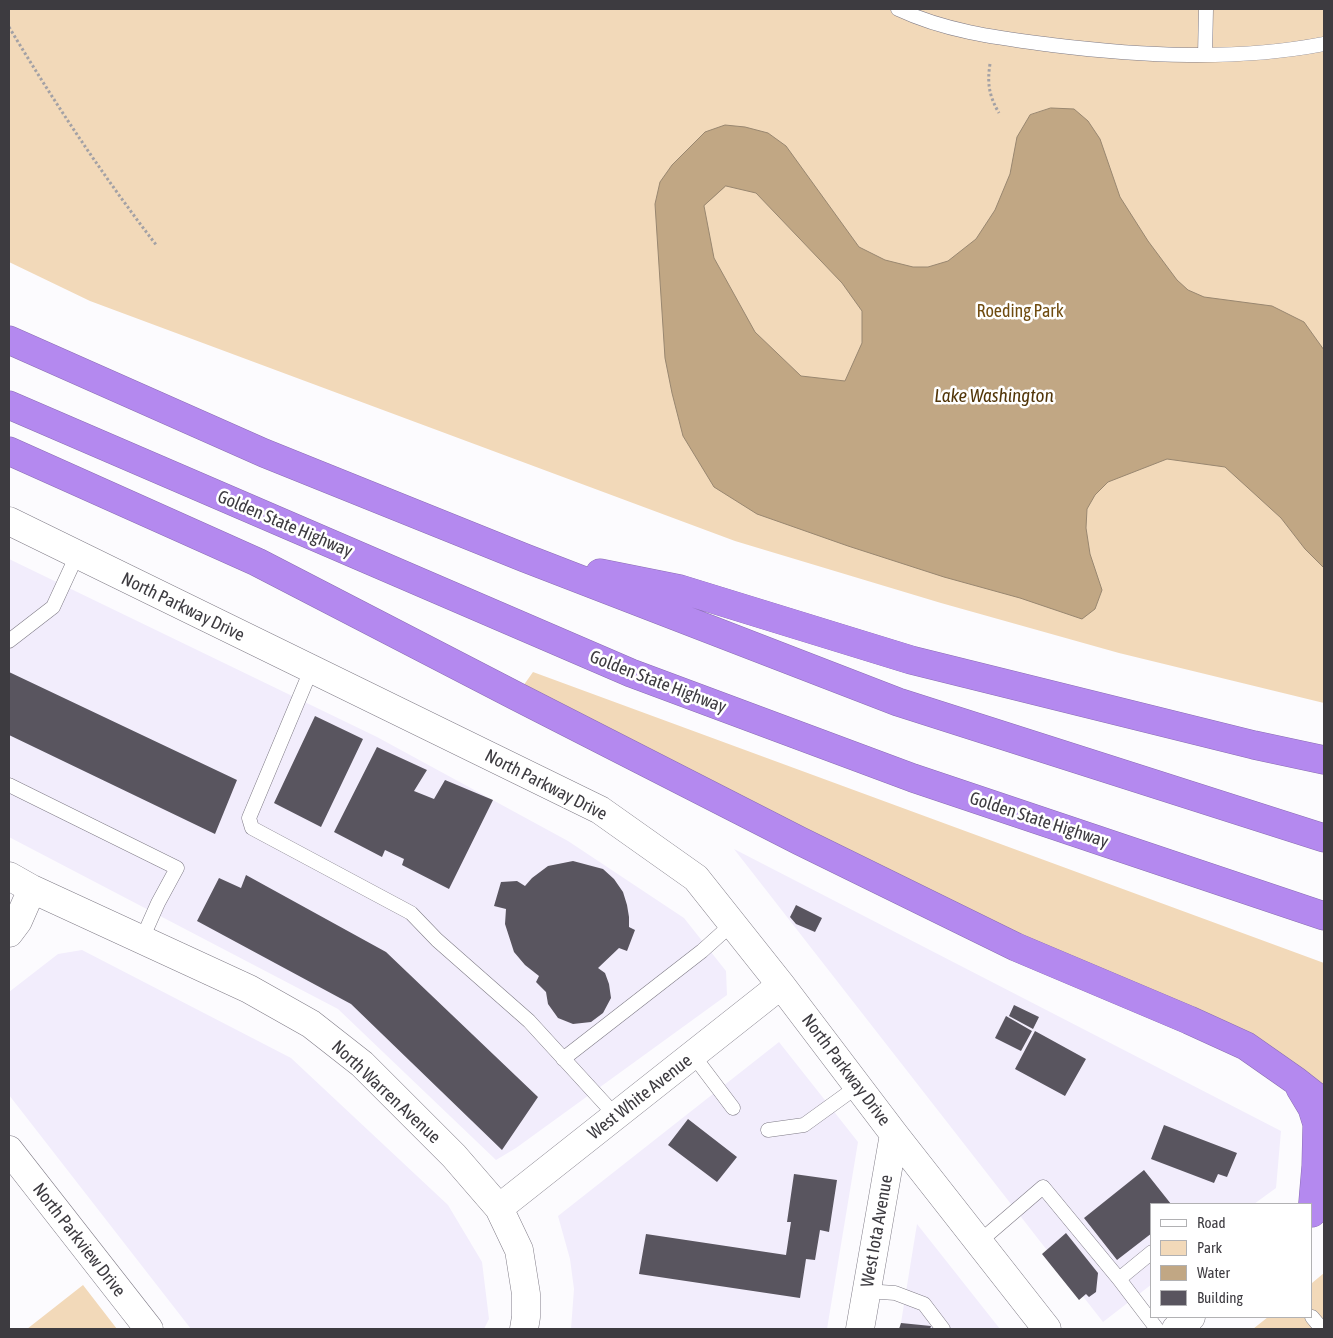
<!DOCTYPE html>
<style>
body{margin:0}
#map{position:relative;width:1333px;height:1338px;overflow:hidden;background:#fcfbfe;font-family:"Asap Condensed",sans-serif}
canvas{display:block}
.frame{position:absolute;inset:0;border:10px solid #3d3b40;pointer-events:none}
.legend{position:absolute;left:1150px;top:1203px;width:162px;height:115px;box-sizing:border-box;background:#fff;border:1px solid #b1b1b3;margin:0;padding:6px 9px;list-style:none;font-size:15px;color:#3d3b40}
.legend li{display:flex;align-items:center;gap:10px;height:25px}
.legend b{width:25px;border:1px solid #b1b1b3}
</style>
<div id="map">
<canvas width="1333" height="1338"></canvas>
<div class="frame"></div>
<ul class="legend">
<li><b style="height:6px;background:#fff"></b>Road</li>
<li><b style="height:14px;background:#f2d9b9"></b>Park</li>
<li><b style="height:14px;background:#c1a784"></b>Water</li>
<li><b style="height:14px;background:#59555f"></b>Building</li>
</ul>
</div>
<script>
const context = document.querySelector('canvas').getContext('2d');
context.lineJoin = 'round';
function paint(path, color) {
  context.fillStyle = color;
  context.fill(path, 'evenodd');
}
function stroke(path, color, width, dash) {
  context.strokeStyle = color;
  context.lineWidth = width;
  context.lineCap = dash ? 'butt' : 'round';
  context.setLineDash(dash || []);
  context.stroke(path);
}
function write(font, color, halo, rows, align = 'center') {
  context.font = font + ' "Asap Condensed",sans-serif';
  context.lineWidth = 5;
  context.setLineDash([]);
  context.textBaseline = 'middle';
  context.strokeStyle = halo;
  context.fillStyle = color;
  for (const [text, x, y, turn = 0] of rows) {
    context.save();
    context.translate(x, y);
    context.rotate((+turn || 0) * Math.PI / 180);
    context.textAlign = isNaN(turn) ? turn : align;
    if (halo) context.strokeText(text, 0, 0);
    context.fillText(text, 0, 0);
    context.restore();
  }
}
paint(new Path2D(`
 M9,559L377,737L568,841L684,918L726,971L727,995L516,1148L496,1160L338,1009L9,837Z
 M734,849L1281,1131L1276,1188L1254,1204H1152V1284L1103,1322Z
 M82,950L291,1058L448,1205L482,1262L489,1319L484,1329H191L9,1095V992L58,954Z
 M779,1042L858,1142L827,1329H571L574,1289L570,1259L558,1216Z
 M917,1224L1000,1329H900Z`), '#f2edfc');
paint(new Path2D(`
 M9,9H1324V703L1119,653L941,603L735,541L90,301L9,262Z
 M533,672L1324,963V1090L1189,1020L516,696Z
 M1324,1273V1329H1253L1268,1317H1312V1283Z
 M83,1285L117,1329H27Z`), '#f2d9b9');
const water = new Path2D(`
 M1051,108L1074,109L1088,121L1100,139L1120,197L1148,241L1177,280L1188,290L1204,297L1272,306L1304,322L1324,350V568L1305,549L1281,518L1225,467L1167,459L1108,482L1095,495L1087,509L1086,528L1090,554L1102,590L1095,609L1082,619L1020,598L944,577L848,546L757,514L714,487L683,436L672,393L665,358L655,204L660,182L672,165L705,132L725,125L745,127L768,133L786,146L859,247L885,260L913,267H928L948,261L976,239L995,210L1010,174L1017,137L1030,115ZM726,186L756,193L842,283L862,311V343L845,381L801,376L755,332L714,258L704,206Z`);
paint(water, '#c1a784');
stroke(water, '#998770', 1);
paint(new Path2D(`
 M9,672L237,780L215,834L9,735Z
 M315,716L363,739L321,827L274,803Z
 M377,747L427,770L414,791L434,799L445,780L493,800L449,889L402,865L404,859L385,850L382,857L334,832Z
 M573,861L603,869L614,879L623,892L627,905L629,917V927L635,930L627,951L619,948L598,968L605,973L609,984L611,998L603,1013L591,1022L573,1024L558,1018L548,1004L546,992L536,982L539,976L525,965L514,952L505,924L506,909L494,906L501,882L517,881L525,886L532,878L548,866Z
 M246,875L386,952L538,1097L502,1150L351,1004L197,921L219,878L241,888Z
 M796,905L822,918L815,932L796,924L790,917Z
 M1014,1005L1039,1017L1033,1029L1009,1016Z
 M1006,1016L1032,1031L1021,1051L995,1038Z
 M1035,1031L1086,1059L1065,1096L1015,1069Z
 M688,1119L737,1157L717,1182L668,1145Z
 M1164,1125L1237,1153L1227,1177L1218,1174L1214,1183L1151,1159Z
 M1144,1170L1171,1204H1152V1233L1117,1260L1084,1218Z
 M794,1174L837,1180L829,1232L820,1230L815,1260L806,1259L800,1298L639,1274L646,1234L786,1255L791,1222H787Z
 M1066,1233L1098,1273L1096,1292L1089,1297L1086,1294L1079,1300L1042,1254Z
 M901,1323L931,1326L930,1329H899Z`), '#59555f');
const service = new Path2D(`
 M898,9C947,32 999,38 1052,45C1142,56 1235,61 1324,44
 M1205,55L1206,9
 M9,641L53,607L77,555
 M311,670L249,818L252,828L411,913L437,940L529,1021L616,1116
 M9,785L177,868L158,903L142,939
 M693,1055L733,1108
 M563,1059L702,951L732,924
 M768,1130L804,1125L858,1086
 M979,1242L1043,1187L1119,1279
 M1152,1252L1119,1279L1157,1329
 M866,1291L895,1293L924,1304L943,1329
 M1312,1317L1322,1329`);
const minor = new Path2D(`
 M9,521L600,810L696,878L781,985L894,1134L1047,1329
 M9,876L32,889L249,989L311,1024L362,1064L454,1156L499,1208L519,1250L526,1294V1317L524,1329
 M9,933L18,921L32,889
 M9,1150L149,1329
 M499,1208L781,985
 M860,1329L894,1134`);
const secondary = new Path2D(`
 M1176,1329L1191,1317`);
const motorway = new Path2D(`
 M9,340L264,453L525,558L898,702L1324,838
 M9,405L631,673L913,778L1324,916
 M9,451L257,562L516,696L800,841L1016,947L1189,1020L1246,1046L1296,1081L1324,1103
 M600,573L680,589L911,660L1254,745L1324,760
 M1300,1088L1312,1108L1317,1124L1316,1166L1312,1213`);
stroke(service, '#7f7b86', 15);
stroke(minor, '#7f7b86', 29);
stroke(secondary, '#7f7b86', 29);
stroke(motorway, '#8a6eb2', 29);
stroke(new Path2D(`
 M9,27C54,102 103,176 157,246
 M990,64C987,83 989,96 999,113`), '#a3a1a5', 3, [2.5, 2.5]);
stroke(service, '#fff', 14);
stroke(minor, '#fff', 28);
stroke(secondary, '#fff', 28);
stroke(motorway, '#b489ef', 28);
write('18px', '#704c10', '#fff', [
 ["Roeding Park",1020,311]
]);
write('18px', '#3d3b40', '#fff', [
 ["Golden State Highway",285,524,23],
 ["North Parkway Drive",183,607,26],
 ["Golden State Highway",658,682,21],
 ["North Parkway Drive",546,785,27],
 ["Golden State Highway",1039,820,18],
 ["North Parkway Drive",846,1070,53],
 ["North Warren Avenue",386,1092,43],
 ["West White Avenue",640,1097,-38],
 ["West Iota Avenue",877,1231,-80],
 ["North Parkview Drive",79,1240,52]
]);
write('italic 19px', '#523609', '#fff', [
 ["Lake Washington",994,396]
]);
</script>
